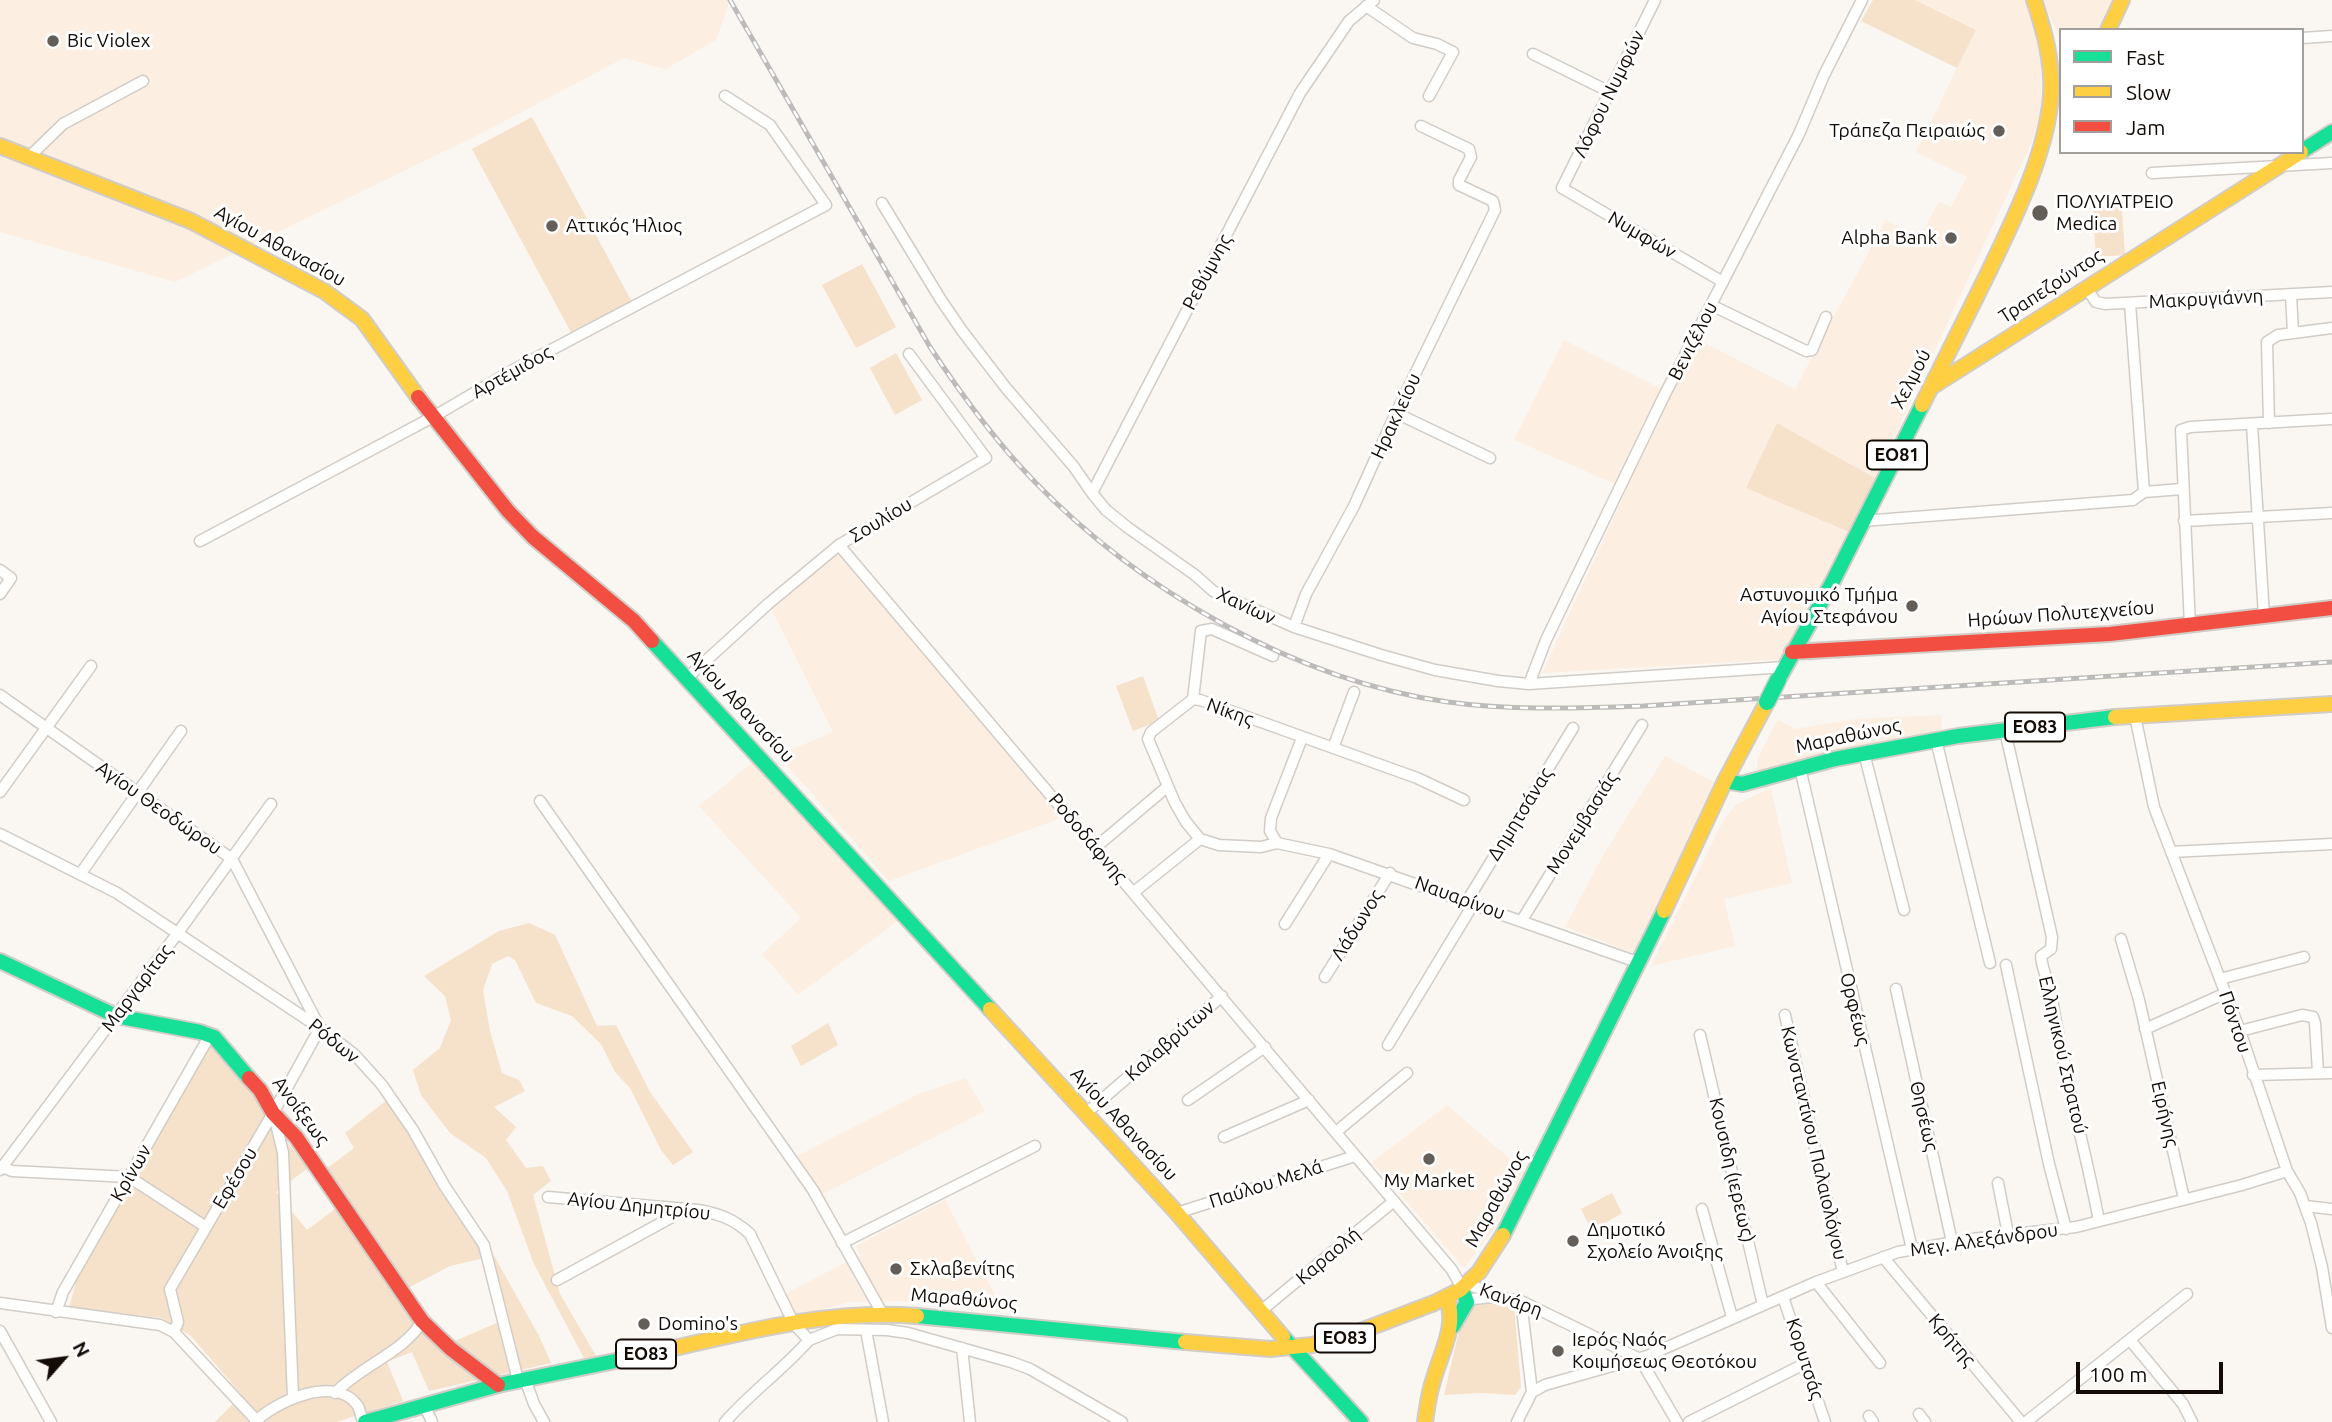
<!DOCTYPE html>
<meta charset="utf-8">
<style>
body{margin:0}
#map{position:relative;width:2332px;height:1422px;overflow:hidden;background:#faf6f1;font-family:Ubuntu,sans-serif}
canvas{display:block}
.legend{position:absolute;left:2059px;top:28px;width:245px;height:126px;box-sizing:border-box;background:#fff;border:2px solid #a19e9b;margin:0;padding:9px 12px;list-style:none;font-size:21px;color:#130c06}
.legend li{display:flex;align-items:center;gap:14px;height:35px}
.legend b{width:35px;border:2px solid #a19e9b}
.north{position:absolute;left:28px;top:1324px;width:70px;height:70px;-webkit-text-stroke:5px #fff;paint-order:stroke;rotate:62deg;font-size:19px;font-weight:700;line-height:28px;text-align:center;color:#130c06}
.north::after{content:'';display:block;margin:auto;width:24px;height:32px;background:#130c06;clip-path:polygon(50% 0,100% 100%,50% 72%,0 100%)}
.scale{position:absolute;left:2076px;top:1362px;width:147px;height:32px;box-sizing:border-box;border:4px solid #130c06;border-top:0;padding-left:9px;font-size:21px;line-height:24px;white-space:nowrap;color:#130c06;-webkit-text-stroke:5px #fff;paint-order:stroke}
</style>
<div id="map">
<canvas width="2332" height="1422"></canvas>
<ul class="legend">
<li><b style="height:9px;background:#16e098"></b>Fast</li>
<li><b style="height:9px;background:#ffcf43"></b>Slow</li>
<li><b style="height:9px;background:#f24e42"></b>Jam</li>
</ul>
<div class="north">N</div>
<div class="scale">100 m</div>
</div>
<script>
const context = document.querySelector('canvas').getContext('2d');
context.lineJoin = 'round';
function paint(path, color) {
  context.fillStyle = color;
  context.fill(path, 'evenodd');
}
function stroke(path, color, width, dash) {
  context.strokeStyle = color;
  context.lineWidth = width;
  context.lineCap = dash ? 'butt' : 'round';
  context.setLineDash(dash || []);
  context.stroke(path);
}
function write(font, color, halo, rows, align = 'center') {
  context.font = font + ' Ubuntu,sans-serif';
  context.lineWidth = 6;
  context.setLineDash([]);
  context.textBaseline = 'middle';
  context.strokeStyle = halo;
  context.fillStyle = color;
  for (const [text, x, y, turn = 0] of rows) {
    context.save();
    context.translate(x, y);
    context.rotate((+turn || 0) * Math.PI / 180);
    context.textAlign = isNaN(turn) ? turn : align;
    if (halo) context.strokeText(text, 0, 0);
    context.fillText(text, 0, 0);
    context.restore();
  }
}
paint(new Path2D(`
 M0,0H730L716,40L666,69L624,58L478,135L175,282L0,232Z
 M1915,0H2028L2042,65L2040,121L2036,133L1875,478L1777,423L1747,488L1849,532L1785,659L1542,673L1627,489L1514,440L1564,340L1670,393L1699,340L1795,389L1886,220L1919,238L1939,202L1951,207L1967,177L1916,152L1976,30Z
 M2043,0H2114L2101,30H2061V48L2059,37Z
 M837,551L1064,817L889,881L778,755L833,732L772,610Z
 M1941,715L1942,735L1771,772L1757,771V759L1778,719L1795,729L1856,719Z
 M1665,756L1721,786L1636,954L1565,927L1605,852Z
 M753,762L899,920L798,995L762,954L801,918L699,806Z
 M1771,788L1792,883L1724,899L1735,946L1651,966L1723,821L1735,805Z
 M966,1078L985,1111L823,1194L797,1156L919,1094Z
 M1447,1105L1524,1171L1494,1229L1464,1268L1372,1162Z
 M945,1200L1004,1312L901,1301L850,1302L795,1316L785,1294L860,1255L856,1246Z`), '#fcefe1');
paint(new Path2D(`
 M1873,0H1915L1976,30L1957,68L1861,21Z
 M532,117L633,304L573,336L472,149Z
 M2121,198L2125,255L2096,257L2092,200Z
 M862,264L896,327L856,348L822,285Z
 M896,353L922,400L895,415L870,368Z
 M1777,423L1875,478L1849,532L1746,488Z
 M1143,676L1159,721L1133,731L1116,686Z
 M529,923L555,935L597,1026L616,1025L650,1092L693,1152L673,1165L661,1150L630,1088L615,1072L601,1044L572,1016L536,1003L515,960L508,956L492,964L483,990L490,1031L502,1073L519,1080L525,1091L494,1107L516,1127L506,1140L526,1168L543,1166L551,1181L533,1195L560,1294L596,1356L584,1358L534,1264L507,1191L486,1158L450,1133L421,1095L413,1070L440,1048L451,1020L445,996L424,976L499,931Z
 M828,1023L838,1045L801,1066L791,1046Z
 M211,1043L251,1088L262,1112L308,1168L276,1192L307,1230L335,1209L314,1178L354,1148L345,1133L387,1100L468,1229L484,1258L450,1266L408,1288L436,1324L455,1341L508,1318L493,1254L539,1336L551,1363L429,1391L412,1352L387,1362L403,1401L336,1422H215L242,1395L191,1336L162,1318L69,1308L76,1282Z
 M1612,1193L1622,1213L1592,1231L1581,1209Z
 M1481,1301L1506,1303L1514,1306L1521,1387L1515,1395L1482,1393L1444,1395L1462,1318L1471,1305Z`), '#f6e1ca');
const street = new Path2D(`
 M1655,0L1562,188L1723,282
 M1366,6L1413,38L1437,44L1453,52L1429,96
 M2302,38L2332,36
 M1533,54L1610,92
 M28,158L63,124L143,81
 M2152,173L2332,163
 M882,203L941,300L963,332L1006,388L1074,467L1092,493L1106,510L1127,527L1195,575L1213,591L1294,627L1381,655L1435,670L1498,681L1529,684L1785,667
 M2087,289L2096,302L2105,304L2332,292
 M2291,295L2293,332
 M2130,303L2144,492
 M1711,305L1806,351L1812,350L1826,317
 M1396,413L1490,458
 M2269,423L2267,342L2278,335L2332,328
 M2252,425L2264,616
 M1092,493L1300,93L1349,21L1374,0
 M1863,521L2133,500L2144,492L2182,489
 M2184,521L2332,513
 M200,541L433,417L513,370L826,205L770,125L725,96
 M839,545L1452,1270L1462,1288
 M0,570L11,578L0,594
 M2190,625L2181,430L2190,427L2332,419
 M1294,627L1306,594L1354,506L1396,413L1495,210L1493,201L1459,185V180L1471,157L1469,149L1421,126
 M687,678L768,604L839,545L986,458L909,354
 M1529,684L1546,640L1664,396L1799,134L1824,75L1862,0
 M0,695L232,859L320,1028L273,1113L170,1289L178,1322L174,1332
 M1193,699L1201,631L1212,629L1273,656
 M2135,716L2154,807L2240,1031L2287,1171L2300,1193L2311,1223L2322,1267L2332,1328
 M2005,731L2052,937L2051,949L2041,956C2042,971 2050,984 2052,998C2063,1073 2085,1146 2099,1221
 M1936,740L1990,963
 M1333,748L1354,692
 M1864,753L1904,910
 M1800,768L1912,1249
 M0,792L91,666
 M1464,800L1417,778L1200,700L1193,699L1188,703L1151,732L1148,739L1175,803L1186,822L1200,839L1219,845L1261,847L1277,843L1329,854L1640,963
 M540,801L813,1190L882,1313
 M0,834L117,893L320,1028L355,1055L382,1085L413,1130L444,1185L484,1245L518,1380
 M1277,843L1270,831L1271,818L1302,738
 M1096,847L1167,787
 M2171,852L2332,844
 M81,873L181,731
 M1134,892L1200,839
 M1467,901L1573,728
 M1522,920L1642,725
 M1285,924L1329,854
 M2121,939L2139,1000L2184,1199
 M2006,965L2049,1164L2066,1229
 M1325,977L1390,873
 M2220,979L2304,957
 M1896,989L1952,1242
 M1785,1015L1843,1272
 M2145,1029L2226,993
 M2240,1031L2302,1015L2313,1017L2315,1023L2318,1073
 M1700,1035L1763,1305
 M1388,1045L1474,903
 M2253,1075L2332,1073
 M1188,1100L1265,1047
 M1085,1114L1222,996
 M274,1115L283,1153L293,1397
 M1336,1132L1407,1073
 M1224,1137L1309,1100
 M0,1166L12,1171L129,1177L206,1227
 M0,1170L177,934L271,804
 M1998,1183L2008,1234
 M548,1197L698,1210C720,1214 734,1219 750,1234L794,1324L809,1340L837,1329L887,1330L908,1333L1011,1362L1030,1369L1122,1422
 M2305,1206L2332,1209
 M1702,1209L1732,1317
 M1177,1213L1355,1156
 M842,1243L1035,1146
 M1883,1257L2021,1422
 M557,1280L672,1217L675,1209
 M1816,1282L1880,1363
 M1467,1285L1486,1290L1494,1297L1521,1301L1640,1359L1677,1422
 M1783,1297L1825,1422
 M1521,1301L1532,1392
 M1467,1302L1472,1299L1494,1297
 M0,1303L160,1325L174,1332L256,1420
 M1262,1310L1394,1201
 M56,1312L63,1292L210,1035
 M866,1330L883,1422
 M0,1331L51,1422
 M2130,1340L2183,1404L2192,1422
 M962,1348L970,1422
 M525,1379L534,1404L544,1422
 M335,1393C359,1367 406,1351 422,1321
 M424,1404L432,1422
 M1919,1414L1925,1422
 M1869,1416L1873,1422
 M255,1422C276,1401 336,1374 358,1406C360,1410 361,1417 363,1422
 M725,1422C751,1392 783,1370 809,1340
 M1517,1422L1532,1392L1545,1385L1647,1356L1816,1282L1898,1252L1972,1239L2076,1227L2242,1185L2287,1171
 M1689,1422L1806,1363
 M2026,1422L2187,1294`);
const fast = new Path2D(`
 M2302,151L2332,132
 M652,641L990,1009
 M1778,680L1832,583L1922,405
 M1725,781L1742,784L1835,759L1958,736L2115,717
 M0,961L116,1016L200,1032L214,1037L249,1078
 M1503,1235L1664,911
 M917,1316L1185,1342
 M1453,1326L1467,1302L1462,1288
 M1283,1337L1361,1422
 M365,1422L498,1385L625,1359`);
const slow = new Path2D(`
 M2108,30L2122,0
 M0,146L191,221L324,291L362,319L418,397
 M1930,388L2301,152
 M1922,405C1944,361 1967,316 1989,271C2014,219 2047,153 2051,95C2053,62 2044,30 2034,0
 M2115,717L2332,704
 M1664,911L1725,781L1767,702
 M990,1009L1177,1213L1283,1337
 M1185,1342L1270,1349L1312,1345L1353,1334L1434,1303L1460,1290L1479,1272L1503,1235
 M625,1359C720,1339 819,1308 917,1316
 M1425,1422C1427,1407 1429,1392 1434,1378C1442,1350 1457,1326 1447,1297`);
const jam = new Path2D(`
 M418,397L508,511L533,537L634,621L652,641
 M1792,652L2110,634L2332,608
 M249,1078L260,1090L273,1113L296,1137L422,1321L451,1349L498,1385`);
stroke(street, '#d1ccc6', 13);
stroke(fast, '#d1ccc6', 18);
stroke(slow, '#d1ccc6', 18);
stroke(jam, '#d1ccc6', 18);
stroke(street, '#fefefd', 10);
stroke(fast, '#16e098', 14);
stroke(slow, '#ffcf43', 14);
stroke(jam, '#f24e42', 14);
const rail = new Path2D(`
 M730,0L930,347C961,394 994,440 1034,481C1139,590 1297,681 1448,702C1513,711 1578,708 1643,706L2332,662`);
stroke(rail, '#bcbbba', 5);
stroke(rail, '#fff', 2.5, [8]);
const fastBridge = new Path2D(`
 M1767,702L1778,680`);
stroke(fastBridge, '#d3d0cd', 19, []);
stroke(fastBridge, '#16e098', 16);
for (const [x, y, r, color] of [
 [53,41,7,"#645e58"],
 [1999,131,7,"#645e58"],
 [2040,213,9,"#645e58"],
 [552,226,7,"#645e58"],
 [1951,238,7,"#645e58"],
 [1912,606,7,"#645e58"],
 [1429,1159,7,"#645e58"],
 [1573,1241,7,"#645e58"],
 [896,1269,7,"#645e58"],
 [644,1324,7,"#645e58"],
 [1558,1351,7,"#645e58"]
]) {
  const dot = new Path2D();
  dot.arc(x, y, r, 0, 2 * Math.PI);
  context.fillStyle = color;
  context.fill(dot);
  stroke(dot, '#fff', 2.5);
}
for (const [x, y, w] of [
 [1897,455,60],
 [2035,727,60],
 [1345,1338,60],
 [646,1354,60]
]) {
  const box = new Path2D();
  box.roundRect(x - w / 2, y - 14.5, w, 29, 5);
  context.fillStyle = '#fff';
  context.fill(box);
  stroke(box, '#130c06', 2);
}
write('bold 18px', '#130c06', null, [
 ["ΕΟ81",1897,455],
 ["ΕΟ83",2035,727],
 ["ΕΟ83",1345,1338],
 ["ΕΟ83",646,1354]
]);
write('19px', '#130c06', '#fff', [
 ["Bic Violex",67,41],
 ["Τράπεζα Πειραιώς",1985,131,"right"],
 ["ΠΟΛΥΙΑΤΡΕΙΟ",2056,202],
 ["Medica",2056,224],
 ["Αττικός Ήλιος",566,226],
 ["Alpha Bank",1937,238,"right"],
 ["Αστυνομικό Τμήμα",1898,595,"right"],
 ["Αγίου Στεφάνου",1898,617,"right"],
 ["My Market",1429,1181,"center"],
 ["Δημοτικό",1587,1230],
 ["Σχολείο Άνοιξης",1587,1252],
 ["Σκλαβενίτης",910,1269],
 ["Domino's",658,1324],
 ["Ιερός Ναός",1572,1340],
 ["Κοιμήσεως Θεοτόκου",1572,1362]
], 'left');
write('19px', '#130c06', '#fff', [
 ["Λόφου Νυμφών",1609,94,-64],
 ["Νυμφών",1642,235,30],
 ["Αγίου Αθανασίου",280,246,29],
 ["Ρεθύμνης",1207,272,-62],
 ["Τραπεζούντος",2051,286,-33],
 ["Μακρυγιάννη",2206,299,-3],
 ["Βενιζέλου",1693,341,-63],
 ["Αρτέμιδος",512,372,-29],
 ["Χελμού",1911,379,-63],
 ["Ηρακλείου",1396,416,-65],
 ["Σουλίου",881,520,-31],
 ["Χανίων",1246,606,25],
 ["Ηρώων Πολυτεχνείου",2061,614,-4],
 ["Αγίου Αθανασίου",741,706,47],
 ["Νίκης",1230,712,20],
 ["Μαραθώνος",1848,736,-12],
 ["Αγίου Θεοδώρου",159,808,35],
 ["Δημητσάνας",1520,814,-58],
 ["Μονεμβασιάς",1582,823,-58],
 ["Ροδοδάφνης",1088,838,50],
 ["Ναυαρίνου",1460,898,20],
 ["Λάδωνος",1357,925,-58],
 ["Μαργαρίτας",137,988,-53],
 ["Ορφέως",1855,1009,76],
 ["Πόντου",2235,1022,71],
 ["Ρόδων",334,1041,39],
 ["Καλαβρύτων",1170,1041,-41],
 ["Ελληνικού Στρατού",2063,1055,77],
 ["Ανοίξεως",301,1111,53],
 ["Ειρήνης",2165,1114,77],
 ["Θησέως",1924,1116,77],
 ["Αγίου Αθανασίου",1124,1124,47],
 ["Κωνσταντίνου Παλαιολόγου",1814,1143,77],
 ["Κουσιδη (ιερεως)",1732,1170,77],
 ["Κρίνων",131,1173,-60],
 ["Εφέσου",235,1178,-59],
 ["Παύλου Μελά",1266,1184,-18],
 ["Μαραθώνος",1496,1199,-61],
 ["Αγίου Δημητρίου",639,1206,6],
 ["Μεγ. Αλεξάνδρου",1984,1240,-8],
 ["Καραολή",1328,1256,-40],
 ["Μαραθώνος",964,1299,5],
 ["Κανάρη",1511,1300,20],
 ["Κρήτης",1952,1340,50],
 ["Κορυτσάς",1805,1359,72]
]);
</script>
